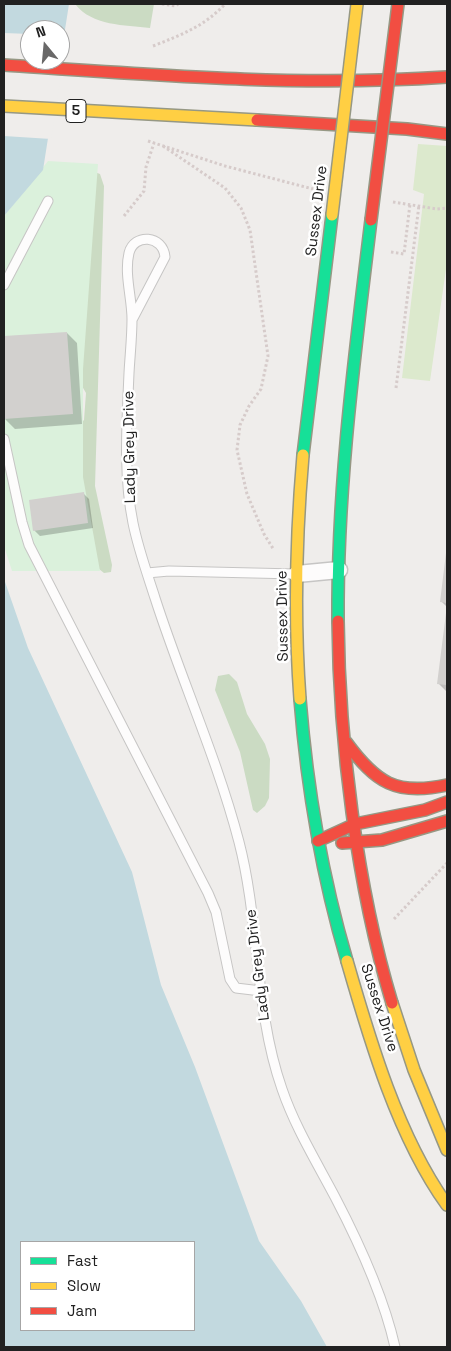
<!DOCTYPE html>
<style>
body{margin:0}
#map{position:relative;width:451px;height:1351px;overflow:hidden;background:#efedeb;font-family:"Space Grotesk",sans-serif}
canvas{display:block}
.frame{position:absolute;inset:0;border:5px solid #212121;pointer-events:none}
.legend{position:absolute;left:20px;top:1241px;width:175px;height:90px;box-sizing:border-box;background:#fff;border:1px solid #a6a6a6;margin:0;padding:6px 9px;list-style:none;font-size:15px;color:#212121}
.legend li{display:flex;align-items:center;gap:10px;height:25px}
.legend b{width:25px;border:1px solid #a6a6a6}
.north{position:absolute;left:20px;top:20px;width:50px;height:50px;box-sizing:border-box;background:#fff;border:1px solid #a6a6a6;border-radius:50%;rotate:343deg;font-size:14px;font-weight:700;line-height:20px;text-align:center;color:#212121}
.north::after{content:'';display:block;margin:auto;width:18px;height:22px;background:#696868;clip-path:polygon(50% 0,100% 100%,50% 72%,0 100%)}
</style>
<div id="map">
<canvas width="451" height="1351"></canvas>
<div class="frame"></div>
<ul class="legend">
<li><b style="height:6px;background:#16e098"></b>Fast</li>
<li><b style="height:6px;background:#ffcf43"></b>Slow</li>
<li><b style="height:6px;background:#f24e42"></b>Jam</li>
</ul>
<div class="north">N</div>
</div>
<script>
const context = document.querySelector('canvas').getContext('2d');
context.lineJoin = 'round';
function paint(path, color) {
  context.fillStyle = color;
  context.fill(path, 'evenodd');
}
function stroke(path, color, width, dash) {
  context.strokeStyle = color;
  context.lineWidth = width;
  context.lineCap = dash ? 'butt' : 'round';
  context.setLineDash(dash || []);
  context.stroke(path);
}
function write(font, color, halo, rows, align = 'center') {
  context.font = font + ' "Space Grotesk",sans-serif';
  context.lineWidth = 5;
  context.setLineDash([]);
  context.textBaseline = 'middle';
  context.strokeStyle = halo;
  context.fillStyle = color;
  for (const [text, x, y, turn = 0] of rows) {
    context.save();
    context.translate(x, y);
    context.rotate((+turn || 0) * Math.PI / 180);
    context.textAlign = isNaN(turn) ? turn : align;
    if (halo) context.strokeText(text, 0, 0);
    context.fillText(text, 0, 0);
    context.restore();
  }
}
paint(new Path2D(`
 M418,144L447,146V262L430,381L402,378L424,194L413,190Z`), '#dce9cd');
paint(new Path2D(`
 M75,4H154L150,28C125,25 92,26 75,4Z
 M92,171L100,174L104,186L95,486L112,565L111,572L104,573L99,569L71,434L84,420L86,393L75,374Z
 M229,674L237,682L247,714L265,744L270,759L269,798L265,806L257,813L253,810L240,752L215,690L218,676Z`), '#cbdbc3');
paint(new Path2D(`
 M48,161L98,164L83,369V477L100,571H12L4,546V216Z`), '#dbf1dc');
paint(new Path2D(`
 M4,4H69L43,170L4,216ZM30,30H60V60H30Z
 M4,579L28,648L132,872L161,985L195,1067L259,1241L301,1301L327,1347H4ZM21,1242H194V1330H21Z`), '#c2d9df');
paint(new Path2D(`
 M4,33L30,34V60H60V36L67,37L51,139L4,136Z`), '#efedeb');
paint(new Path2D(`
 M67,333L77,343L82,424L15,429L5,419L4,338Z
 M83,493L89,499L93,528L40,536L34,530Z
 M447,554V607L441,601Z
 M447,613V692L439,684Z`), '#0003');
paint(new Path2D(`
 M67,332L73,414L4,419V336Z
 M84,492L88,523L33,531L29,500Z
 M446,553H447V603L440,602Z
 M446,613H447V685L437,684Z`), '#d2d0ce');
const lane = new Path2D(`
 M4,285L48,201
 M132,320L165,257C163,235 134,233 129,253C124,274 132,298 132,319C132,337 130,355 129,373C127,422 123,474 133,523C138,548 147,573 155,598C181,679 217,758 239,842C260,923 254,1009 282,1089C295,1127 316,1161 335,1197C358,1241 384,1298 395,1347
 M4,439L22,522L29,545L208,893L216,912L230,979L236,988L261,991
 M147,573L169,571L296,574`);
const street = new Path2D(`
 M297,574L339,570`);
const fast = new Path2D(`
 M303,455L332,215
 M338,621C337,486 355,353 371,220
 M300,699C307,788 322,876 347,961`);
const slow = new Path2D(`
 M4,106L257,120
 M300,699C294,618 296,536 303,455
 M347,961C370,1041 398,1137 447,1205
 M392,1003L414,1070L447,1150`);
const jam = new Path2D(`
 M4,65C152,75 299,87 447,77
 M257,120L407,129L447,134
 M338,621C339,742 357,887 392,1003
 M346,742C376,783 396,796 447,785
 M318,841L355,824L425,810L447,802
 M342,843L382,840L447,821`);
stroke(lane, '#c6c5c4', 11);
stroke(street, '#c6c5c4', 19);
stroke(fast, '#969884', 14);
stroke(slow, '#969884', 14);
stroke(jam, '#969884', 14);
stroke(new Path2D(`
 M162,4L176,6L178,4
 M153,46C181,35 205,26 225,4
 M148,141L225,166L313,189
 M163,146L225,188L241,208L250,230L268,356L261,389L249,406L240,425L237,450L247,494L264,534L274,550
 M393,202L437,209L447,208
 M124,216L144,191L146,167L154,143
 M391,252L404,254L410,204
 M396,388L419,205
 M394,919L447,863`), '#d6cbca', 3, [2.5, 2.5]);
stroke(lane, '#fdfcfc', 9);
stroke(street, '#fdfcfc', 16);
stroke(fast, '#16e098', 11);
stroke(slow, '#ffcf43', 11);
stroke(jam, '#f24e42', 11);
const slowBridge = new Path2D(`
 M332,215L357,4`);
const jamBridge = new Path2D(`
 M371,220L398,4`);
stroke(slowBridge, '#969884', 14, []);
stroke(jamBridge, '#969884', 14, []);
stroke(slowBridge, '#ffcf43', 11);
stroke(jamBridge, '#f24e42', 11);
for (const [x, y, w] of [
 [76,111,20]
]) {
  const box = new Path2D();
  box.roundRect(x - w / 2, y - 11.5, w, 23, 4);
  context.fillStyle = '#fff';
  context.fill(box);
  stroke(box, '#212121', 1);
}
write('bold 14px', '#212121', null, [
 ["5",76,111]
]);
write('15px', '#212121', '#fff', [
 ["Sussex Drive",317,211,-83],
 ["Lady Grey Drive",130,447,-91],
 ["Sussex Drive",283,616,-91],
 ["Lady Grey Drive",258,965,-97],
 ["Sussex Drive",379,1008,72]
]);
</script>
